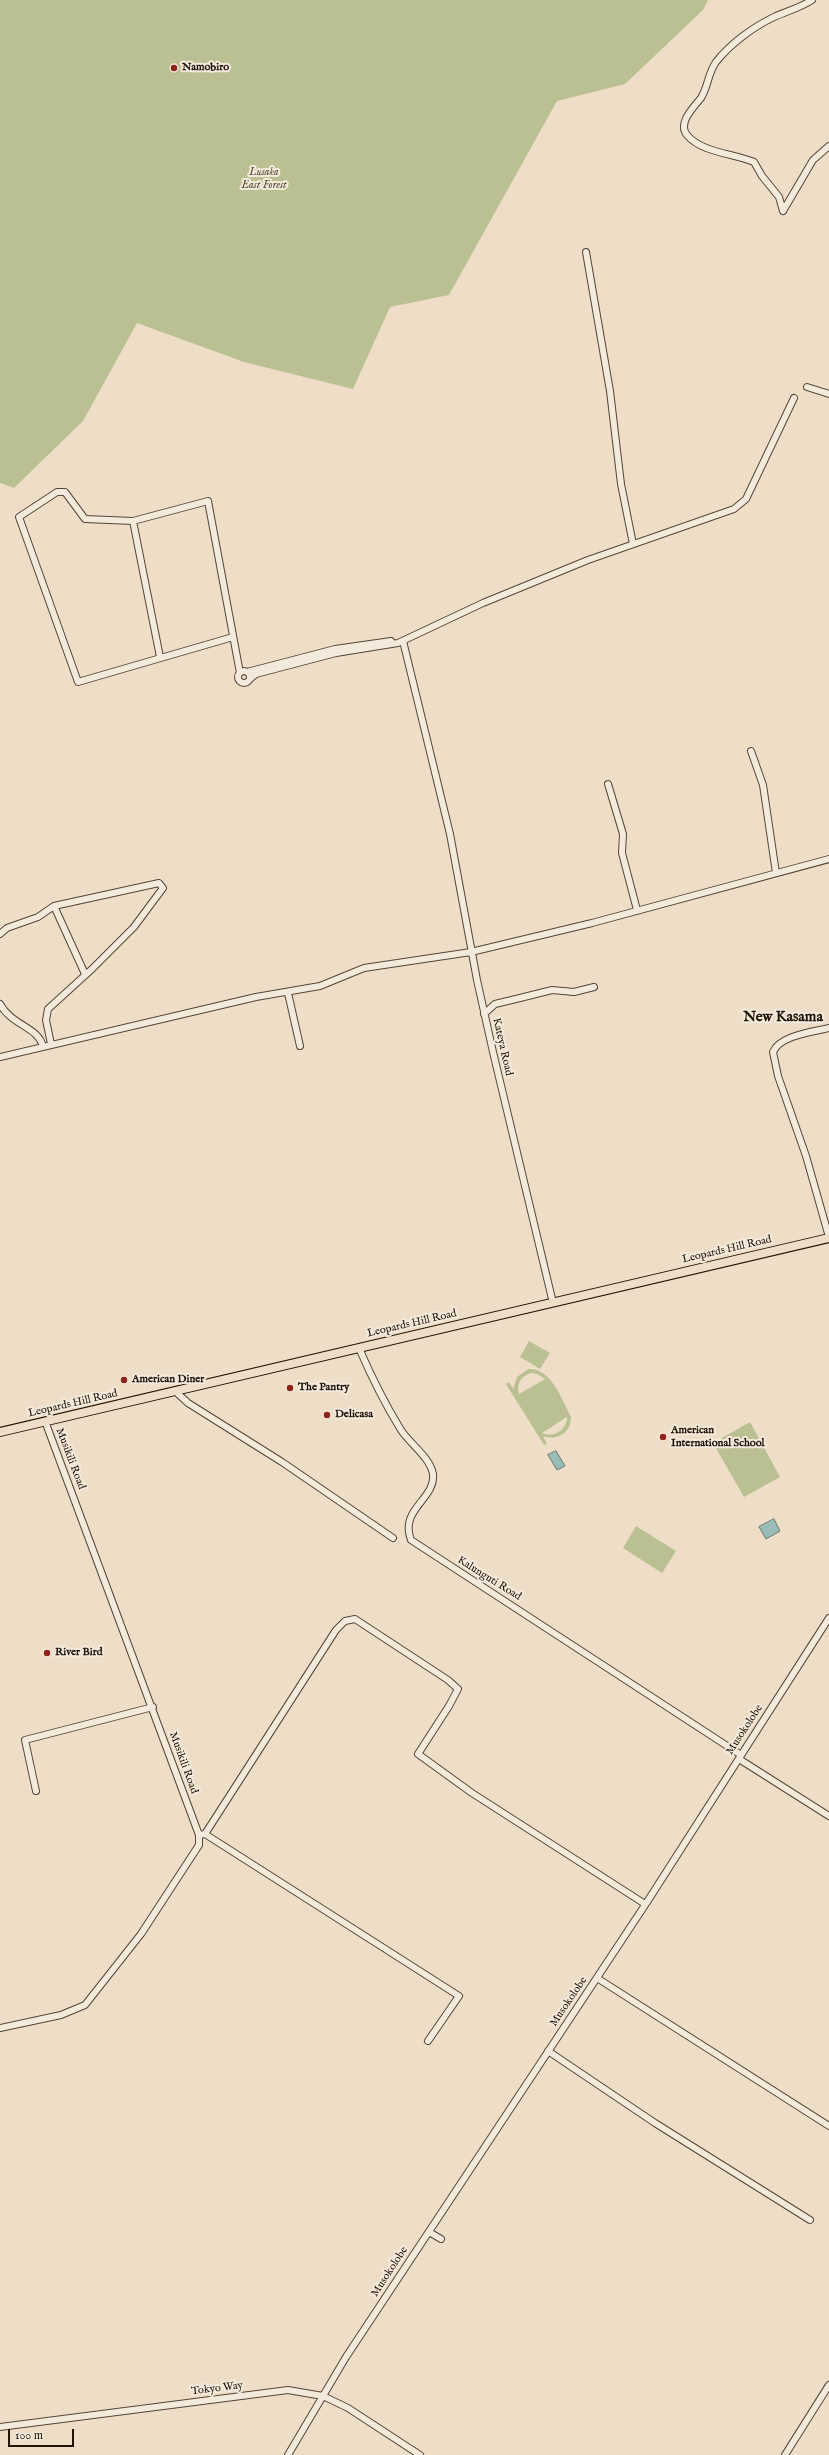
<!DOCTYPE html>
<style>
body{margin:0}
#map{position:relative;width:829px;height:2455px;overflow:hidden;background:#eedec7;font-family:"IM FELL English",serif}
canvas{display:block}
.scale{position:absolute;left:8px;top:2429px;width:66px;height:18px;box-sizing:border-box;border:2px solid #211206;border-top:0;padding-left:5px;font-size:12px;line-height:14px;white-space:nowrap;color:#211206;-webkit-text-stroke:3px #f4eadb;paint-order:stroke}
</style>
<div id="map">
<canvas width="829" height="2455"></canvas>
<div class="scale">100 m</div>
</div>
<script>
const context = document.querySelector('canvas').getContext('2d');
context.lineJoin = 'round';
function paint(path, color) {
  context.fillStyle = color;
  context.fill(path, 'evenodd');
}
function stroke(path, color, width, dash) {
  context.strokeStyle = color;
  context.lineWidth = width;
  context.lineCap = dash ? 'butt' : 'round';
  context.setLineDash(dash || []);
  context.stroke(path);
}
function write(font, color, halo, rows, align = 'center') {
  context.font = font + ' "IM FELL English",serif';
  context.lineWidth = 4;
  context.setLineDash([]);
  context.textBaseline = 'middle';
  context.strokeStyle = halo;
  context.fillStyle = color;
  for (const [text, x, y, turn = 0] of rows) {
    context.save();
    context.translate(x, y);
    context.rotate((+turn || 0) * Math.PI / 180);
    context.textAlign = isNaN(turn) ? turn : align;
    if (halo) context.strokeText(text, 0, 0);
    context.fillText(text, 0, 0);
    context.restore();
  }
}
paint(new Path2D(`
 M0,0H708L703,10L625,84L557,101L449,295L390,307L353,389L244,362L137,323L83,421L14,488L0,483Z
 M529,1341L550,1353L540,1369L520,1357Z
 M528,1369C551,1367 562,1400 571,1417C571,1433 557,1441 543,1436L547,1444L544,1445L506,1384L509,1382L513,1389L517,1377ZM531,1373L537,1374L545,1379L519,1394C516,1384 521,1376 531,1373ZM567,1417C567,1430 554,1438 542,1433Z
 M750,1422L780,1477L744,1497L713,1443Z
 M636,1526L676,1551L662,1573L623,1548Z`), '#bbc093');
const water = new Path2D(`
 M556,1451L565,1466L557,1470L548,1455Z
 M774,1519L780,1531L766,1539L759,1527Z`);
paint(water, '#99bcb7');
stroke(water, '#697870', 1);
const minor = new Path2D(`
 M783,211L779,197L762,176L754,162C733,153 702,153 687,135C677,123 694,107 701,98C708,87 708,73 716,62C730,44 753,27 774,17C787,11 800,8 812,0
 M783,211L813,160L829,146
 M586,252L610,391L621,484L633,544
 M807,387L829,394
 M133,521L160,657
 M233,637L78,682L19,517L57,492H65L85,519L133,521L208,501L240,673
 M403,641L450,834L477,980L493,1052L553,1303
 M238 677a6 6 0 1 1 12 0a6 6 0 1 1-12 0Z
 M247,672L335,649L391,641
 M250,679L256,674L336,653L398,643L483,603L588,560L734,509L746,499L794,398
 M751,751L763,785L776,873
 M608,784L623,834L622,853L637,910
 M54,906L85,974
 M0,934L7,928L38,917L54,906L159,883L163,888L134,927L92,969L48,1009L46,1020L51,1044
 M288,993L300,1046
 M0,1004C12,1026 39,1027 43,1047
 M484,1014L495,1004L520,998L552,990L574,992L594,987
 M829,1028C813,1032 780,1035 773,1052L778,1076L806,1156L829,1237
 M0,1057L256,997L320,986L364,968L471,952L592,923L829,859
 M359,1348C371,1376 385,1404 401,1430C410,1444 430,1457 433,1474C436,1499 399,1509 411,1540L741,1755
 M175,1391L188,1403L282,1462L393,1538
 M739,1759L829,1816
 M36,1791L25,1740L153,1707
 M205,1834L459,1996L428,2041
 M199,1835L205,1834L336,1630L345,1621L355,1619L448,1680L458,1689L449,1706L418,1754L472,1793L645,1904
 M597,1978L829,2126
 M0,2028L61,2015L85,2005L141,1934L199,1845V1835L45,1421
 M548,2051L655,2123L810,2220
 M429,2232L441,2239
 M0,2427L288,2390L323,2396L348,2408L420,2455
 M288,2455L346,2357L647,1902L829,1618
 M785,2455L829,2385`);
const major = new Path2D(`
 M0,1432L829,1238`);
stroke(minor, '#544536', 8);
stroke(major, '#211206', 10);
stroke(minor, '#f4eadb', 6);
stroke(major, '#eedec7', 8);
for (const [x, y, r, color] of [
 [174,68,4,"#8f2418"],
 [124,1380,4,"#8f2418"],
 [290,1388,4,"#8f2418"],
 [327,1415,4,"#8f2418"],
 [663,1437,4,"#8f2418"],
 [47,1653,4,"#8f2418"]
]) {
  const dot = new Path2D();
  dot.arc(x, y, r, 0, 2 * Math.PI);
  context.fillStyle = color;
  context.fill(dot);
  stroke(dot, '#f4eadb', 1.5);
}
write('bold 11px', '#211206', '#f4eadb', [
 ["Namobiro",182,68],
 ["American Diner",132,1380],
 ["The Pantry",298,1388],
 ["Delicasa",335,1415],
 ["American",671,1431],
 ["International School",671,1444],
 ["River Bird",55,1653]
], 'left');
write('italic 11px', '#574f37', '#f4eadb', [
 ["Lusaka",264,173],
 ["East Forest",264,186]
]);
write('11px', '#211206', '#f4eadb', [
 ["Kateya Road",502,1047,77],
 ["Leopards Hill Road",727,1250,-13],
 ["Leopards Hill Road",412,1324,-13],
 ["Leopards Hill Road",73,1404,-13],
 ["Musikili Road",70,1459,69],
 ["Kalunguti Road",489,1579,32],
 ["Musokolobe",745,1730,-57],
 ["Musikili Road",183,1763,70],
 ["Musokolobe",569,2002,-56],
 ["Musokolobe",390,2272,-57],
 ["Tokyo Way",217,2389,-7]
]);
write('bold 15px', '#211206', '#f4eadb', [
 ["New Kasama",783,1018]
]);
</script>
